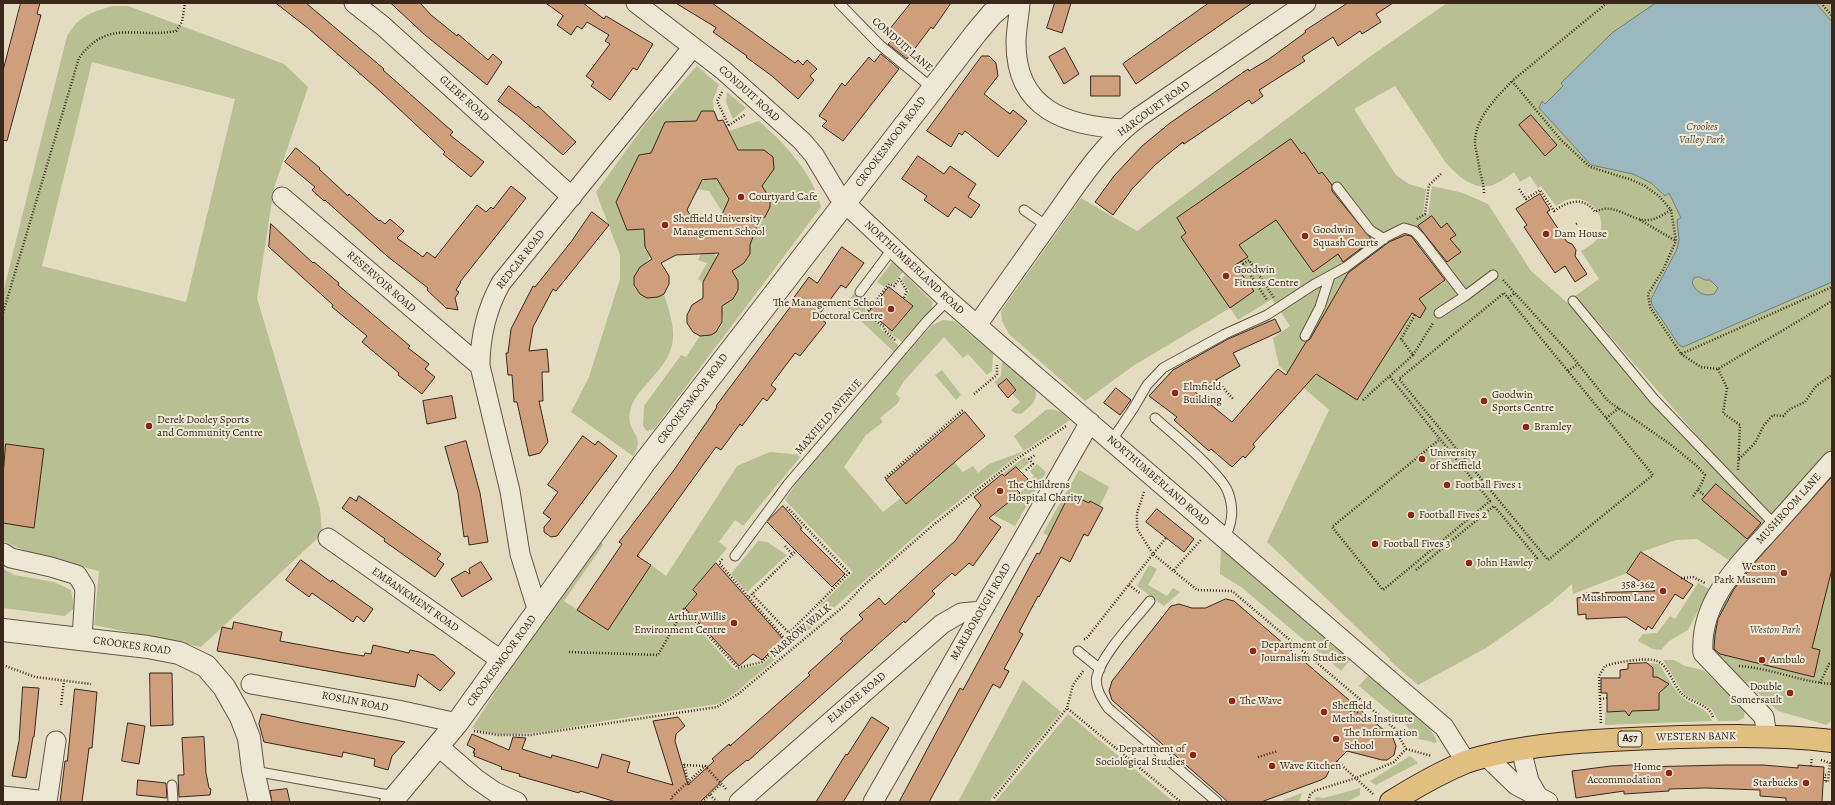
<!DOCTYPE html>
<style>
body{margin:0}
#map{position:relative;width:1835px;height:805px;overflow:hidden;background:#e4dcc0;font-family:Alegreya,serif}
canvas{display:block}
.frame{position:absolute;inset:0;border:4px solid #3b281d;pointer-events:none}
</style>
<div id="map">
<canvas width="1835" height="805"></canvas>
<div class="frame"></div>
</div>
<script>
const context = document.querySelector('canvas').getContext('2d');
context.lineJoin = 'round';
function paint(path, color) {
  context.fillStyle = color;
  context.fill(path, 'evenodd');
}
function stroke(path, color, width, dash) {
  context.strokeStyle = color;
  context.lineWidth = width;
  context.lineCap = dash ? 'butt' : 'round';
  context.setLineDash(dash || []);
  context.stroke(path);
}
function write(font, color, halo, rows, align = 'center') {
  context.font = font + ' Alegreya,serif';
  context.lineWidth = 4;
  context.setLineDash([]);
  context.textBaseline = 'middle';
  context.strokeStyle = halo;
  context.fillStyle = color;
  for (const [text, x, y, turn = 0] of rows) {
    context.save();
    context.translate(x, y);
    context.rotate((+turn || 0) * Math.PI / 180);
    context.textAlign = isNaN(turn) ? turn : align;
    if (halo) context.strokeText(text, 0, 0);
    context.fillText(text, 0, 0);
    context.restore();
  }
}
paint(new Path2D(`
 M1447,3H1832V454L1773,515L1735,479L1575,296L1599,279L1581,251C1586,248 1592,245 1596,240C1611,221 1592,195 1570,199C1564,200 1560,204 1556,206L1541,186L1538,188L1530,176L1520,182L1514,172C1508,176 1502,181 1495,184C1476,193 1458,176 1446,163L1395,86L1354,109L1396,175L1409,184L1426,189L1423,214L1428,215L1432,186L1463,193L1488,204L1531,271L1570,305L1641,392L1767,522L1730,561L1697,539L1676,540L1641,552L1627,573L1573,594L1572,584L1549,604L1486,648L1418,685L1389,660L1390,659L1267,542L1329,410L1279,366L1273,338L1290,326L1272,299L1238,320L1230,308L1133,366L1085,401L1009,334L1002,321L1001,311L1081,198L1137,231L1368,58Z
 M112,6H128L284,64L308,87L274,188L257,298L320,509L322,534L201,647L94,625L99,571L33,554L3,541V293L67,36C79,16 90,13 112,6ZM92,62L235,99L186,302L42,266Z
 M697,66L719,85L713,100L714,111H702L696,121L651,153L639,155L616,202L627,230L650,229C643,240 644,245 650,256C647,265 638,266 635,276C628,294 651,301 664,294C676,332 680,348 652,378C644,387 634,397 631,408C623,434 648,433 633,456L571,412L589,377L620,279V255L596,192L646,123Z
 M727,92L746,108L733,119L726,102Z
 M759,121C786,145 812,172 821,207L654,429L647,431L643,426L644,406L681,355L686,357L700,336C716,335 730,325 719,309L721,303L733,299C739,288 739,283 732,271L734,267C751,266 747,251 751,242C753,235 755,227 759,221C760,219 764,218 766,216C778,199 764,188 748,183L765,182L774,169L773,157L764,150H738L729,131Z
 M717,179L729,199L723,213L709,191L697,189L702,180Z
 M707,242L714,246L715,254L720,262L708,272L703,282L698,279L707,263L698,260Z
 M892,262L903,272L893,284L888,283L885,287L877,282Z
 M905,275L933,302L931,310L902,342L888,332V327L893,331L912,306L906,300L909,291L902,279Z
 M854,293L863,299L866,314L881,326V329L899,346L894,352L845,306Z
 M943,320L954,321L993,353L992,371L987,375L968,354L963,358L944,337L904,381L896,394L900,398L898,403L880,418L883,422L866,435L844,467L883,512L901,498L906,504L954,462L963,472L973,466L978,473L989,464L1024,451L1014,436L1046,410C1056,407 1063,414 1070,420L1017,456L929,524L770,664L735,693L718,704C680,709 642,715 604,721C570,727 502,743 472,728L510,669L601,542L603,545L564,601L608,630L651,565L666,576L737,466L770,452L802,455L743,526L735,520L719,542L727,548L693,590L697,594L683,611L735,670L763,664L853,572L785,500L799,479L891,371L932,325Z
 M1002,359L1035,389C1039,401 1029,407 1021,414L1015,413L1011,410L1020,402L1012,393L1017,390L1007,379L998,386L994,382L1001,376Z
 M942,370L961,395L956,400L935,375Z
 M1025,457L1029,463L1019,471L1004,476L1002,474Z
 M1037,464L1046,472L1015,526L993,515L1020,493L1034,476L1030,471Z
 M1832,468V719L1827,725L1778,711L1714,653C1709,628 1723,615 1726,592Z
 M1079,470L1109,487L1100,506L1091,501L1089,503L1070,494L1048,536L1043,533Z
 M758,541L767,542L787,555L747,592L731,574Z
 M1221,546L1351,659L1341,671L1241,587L1220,574Z
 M1149,565L1157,569L1148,585L1167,596L1173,588L1180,592L1164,606L1137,586Z
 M3,569L15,575L54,582L71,590L74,608L65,616L3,608Z
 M1698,583L1709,589L1688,630L1669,641L1661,650L1653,649L1638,641L1643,634L1657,633L1670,616L1675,619Z
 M1663,660H1674L1685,666L1703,670L1743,707L1745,711L1744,718L1737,721H1718L1712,709L1684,694Z
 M1647,663L1659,664C1666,674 1672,687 1681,696C1691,706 1707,706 1712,721L1605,725V712L1625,711L1627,713H1630L1632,711L1659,710L1657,677H1648L1653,672V668L1648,666Z
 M1369,674C1388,690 1432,720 1437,743L1414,738L1407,726L1359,686Z
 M1023,680L1061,712L991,798V802H958Z
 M1068,714L1174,802H995Z
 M1410,756L1418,763L1376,785L1370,781Z
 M1360,788V795L1347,802H1314L1316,797L1324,798Z
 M1302,793L1299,802H1284L1283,800Z`), '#b8bf90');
const water = new Path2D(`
 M1656,3H1816L1832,22V282L1683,347L1679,345L1652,305L1651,299L1677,249L1679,240L1677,220L1681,218L1669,193L1665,196L1651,183L1633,174L1591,165L1539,108L1542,101L1545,104L1563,86L1561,83L1612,33ZM1699,277L1705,280H1710L1718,288L1714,294C1704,297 1695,292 1692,282L1694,278Z`);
paint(water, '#9bb8be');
stroke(water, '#757e7e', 1);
const building = new Path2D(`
 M21,3H40L37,14L41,15L7,141L3,140V71Z
 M276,3H306L384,69L383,70L453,132L450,135L484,162L471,177L443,154L445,152L381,92L309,29Z
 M391,3H420L431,15L457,36L458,34L488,60L493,54L502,62L487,85L425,35Z
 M546,3H583L604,19L606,16L653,44L637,70L633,68L610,100L591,86L594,82L586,76L610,44L605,41L609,35L587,22L582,29L577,26L571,35L557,25L563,16Z
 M676,3H712L795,63L798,60L803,65L807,60L817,69L810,76L814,80L798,99L772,76L746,57L747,56L713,32L716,28Z
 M911,3H951L933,29L931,27L907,59L888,44L894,38L887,33Z
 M1055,3H1071L1062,33L1047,28Z
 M1209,3H1252L1136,84L1123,64Z
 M1348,3H1393L1376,14L1381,22L1362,34L1360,31L1338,46L1333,37L1302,57L1305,61L1259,90L1263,96L1252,104L1249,100L1184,144L1183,142L1156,164L1132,189L1113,215L1095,202L1114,176L1142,146L1170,123L1248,69L1249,71L1269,59L1306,32L1305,31Z
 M1065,48L1079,74L1064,84L1049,57Z
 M881,54L899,69L843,141L822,126L827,121L819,116L842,83L845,86L869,57L874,62Z
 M982,56H989L996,63L998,76L984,94L1010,114L1013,110L1027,121L998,157L965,131L962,135L959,133L951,147L927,131Z
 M1091,76H1120V96H1091Z
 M509,86L536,108L538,106L576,142L563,155L518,116L498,101Z
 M702,111H714L718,121L723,120L738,150H764L773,157L774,169L762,186L770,199V207L765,217L759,220L750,245V254L744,263L732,271L738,281V290L733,299L722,306V322L716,332L711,335L700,336L693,332L687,323V315L692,305L703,298V282L719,253L676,255L661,263L669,276V284L664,294L658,297L647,298L640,294L634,285V277L640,267L652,259L645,247L644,229L627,230L616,202L639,155L651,153L665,122L696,121ZM717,179L729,199L719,221L695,222L687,210L702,180Z
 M1531,115L1557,145L1545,156L1519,125Z
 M1291,139L1302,154L1304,152L1319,174L1322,172L1332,185V191L1372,240L1343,262L1338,254L1313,272L1276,220L1239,245L1248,257L1235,265L1254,291L1230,308L1181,237L1186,233L1177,218Z
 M296,148L320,168L319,169L348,196L349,194L379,221L380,220L385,224L390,219L404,231L397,238L423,257L427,252L435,258L477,205L486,212L491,207L493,209L511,186L526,198L460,282H461L456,290L459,292L455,298L458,310L446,308L427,290L428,288L387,256L325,200L324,201L312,190L315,187L285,162Z
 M918,156L944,174L950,166L976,184L968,197L980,205L971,218L955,207L948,217L924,200L927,196L902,179Z
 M1540,194L1550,210L1547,212L1567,242L1572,244L1576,250L1575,256L1587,274L1575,282L1565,266L1555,273L1524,227L1527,225L1516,209Z
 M592,212L609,225L556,291L553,289L533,327L529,351L547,349L549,372H542L543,401H539L548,442L540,453L529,456L517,402H514L512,375H508L506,353H508L511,329L533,286L535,287L571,242Z
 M1432,216L1441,228L1447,223L1456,235L1450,239L1461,252L1447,262L1418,226Z
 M271,224L313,263L314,262L339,283L338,285L410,346L408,348L429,364L425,369L435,377L422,394L398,375L399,373L362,342L367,336L332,307L333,305L269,247Z
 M1406,235L1411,236L1415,241L1445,280L1419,299L1426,308L1420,318L1412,313L1357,400L1316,374L1253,444L1255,447L1245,458L1243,456L1232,467L1211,449L1209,451L1174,420L1177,417L1149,396L1173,370L1228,339L1275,319L1281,331L1233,353L1240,366L1195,392L1232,422L1278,369L1286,375L1306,342L1310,339L1348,273L1389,242Z
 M842,247L864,263L846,288L841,285L818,316L826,323L800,356L795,353L771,385L776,389L767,401L763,398L742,426L740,424L721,450L716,447L637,556L651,565L608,630L577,610L622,544L619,542L674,470L717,407L716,406L791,306L789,304L809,277L817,283Z
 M889,287L913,306L892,331L869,312Z
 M1007,379L1016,390L1008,398L998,386Z
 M1116,388L1131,400L1120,415L1104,403Z
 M452,396L456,418L427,424L423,401Z
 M965,412L985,436L906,504L886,480Z
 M583,436L595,445L598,441L617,456L557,536L551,537L544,532V527L551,519L543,513L558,492L548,485Z
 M466,441L480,493L488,542L469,545L468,536L464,537L458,493L445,447Z
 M6,444L44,449L34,528L3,523V476Z
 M1016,467L1028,479L1016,489L1020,493L989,518L1001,527L973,566L969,563L955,576L952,573L932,591L935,594L905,623L904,621L748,761L747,760L727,776L700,802H616L580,791L579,793L519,776L520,774L501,769L502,767L474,756L475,753H473L475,749L467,745L472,734L509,750L513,737L526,738L522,749L551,758L552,755L598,768L602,754L630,762L627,772L673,785L653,721L678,717L685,726L676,734L675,741L688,785L714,761L712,759L729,744L730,746L810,675L808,673L843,641L840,639L863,619L859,615L879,598L885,605L955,541L981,505L974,497L1002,474L1004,476Z
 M1832,477V569L1812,648L1820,650L1814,677L1720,654L1714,649L1715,635L1718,619L1734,589L1757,560Z
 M1716,484L1761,523L1747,539L1702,500Z
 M1070,494L1089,503L1090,501L1103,508L1088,536L1084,534L1070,562L1061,557L1039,597L1038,596L1019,632L1023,634L1004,669L1009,671L1000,688L993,684L929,802H899L960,688L963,690L1037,553L1039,554Z
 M359,496L441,554L437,559L444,564L435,577L384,541L385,539L342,508L350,497L356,501Z
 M783,506L802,528L800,529L845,574L832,587L767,522Z
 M1157,509L1194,539L1184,552L1146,522Z
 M1641,552L1693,585L1683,599L1675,594L1652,629L1648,626L1646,630L1626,617L1586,619V614L1578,615L1577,598L1585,597V593L1655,591L1627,573Z
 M301,560L331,582L332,580L373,609L364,622L357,616L353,622L312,593L309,597L286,580Z
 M481,562L492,579L462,597L451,579L465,571L470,574L469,569Z
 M716,563L783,639L762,660L753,654L739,666L685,608L697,594L693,590Z
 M1226,599L1234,601L1393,738L1396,746L1394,755L1387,760H1382L1347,751L1331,767L1326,777L1321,780L1261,802H1228L1112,700L1109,691L1112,681L1171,606L1179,604L1192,608H1205Z
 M234,622L282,632L280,641L345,653L364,656L365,653L371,654L373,645L409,653L410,650L434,655L455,673L440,691L418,674L415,687L217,651L222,627L232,629Z
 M1647,663L1653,668V677H1657L1669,684L1659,693V710L1632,711L1629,716L1625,711L1607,712V693H1601V678H1620V670L1628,669V664Z
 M150,673H172L173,725L151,726Z
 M23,687L39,688L34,737H33L26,778L12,776L19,741Z
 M75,689L97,692L92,748H89L82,802H60L65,761H67Z
 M262,714L304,723L405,742L392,756L388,770L374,766L375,759L343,752L342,757L264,742L259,724Z
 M872,717L889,728L843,802H816L846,754L847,755Z
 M128,723L145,726L139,764L122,761Z
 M204,737L206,773L209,788L211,789L210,795L179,797L178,775H184L182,738Z
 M1641,765V767L1724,765H1763L1798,768V765L1824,767L1822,802H1786V798L1760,796V790L1706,788L1669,789V791L1624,794V791L1576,798L1572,771L1611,766Z
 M138,780L166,783L167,798L137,795Z
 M287,789L290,802H272L270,791Z`);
paint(building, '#ce9f7a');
stroke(building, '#3b281d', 1);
const service = new Path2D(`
 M839,3L880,45L932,88
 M1337,187L1370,230L1384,239
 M1024,210L1047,226
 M860,292L893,248
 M1573,301L1654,399L1775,525
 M1439,313L1465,296L1493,275
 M1305,336L1320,307L1330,276
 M1155,418C1171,432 1222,474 1228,492C1234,508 1233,525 1223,539
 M1112,440L1133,409L1147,385L1163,368L1225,334L1267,315L1313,285L1346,267L1386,237L1404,228L1414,231L1420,237L1465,296
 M735,556L788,484L928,320L948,300
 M1150,601C1135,620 1102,654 1097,676C1094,687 1102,699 1108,708L1217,802
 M1078,651L1100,669
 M254,771L395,796
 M172,785L173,802`);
const minor = new Path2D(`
 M354,3L383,26L572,197
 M636,3L723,70L802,141L814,155L838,195L845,203L948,300L997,343L1444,727L1466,762
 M1020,3C1019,16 1016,30 1016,43C1016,110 1067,126 1124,129
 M282,197L480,366
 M977,325C1004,287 1031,249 1058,211C1082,177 1105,142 1139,117L1306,3
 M328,538L502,661
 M3,553L11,558L51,567L77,575L85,588L82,639
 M538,612L520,554L510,491L480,366C480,336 486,310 501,283L693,47
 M251,684L398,710L457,723
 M1767,736L1764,717L1703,653C1699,600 1742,561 1775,525C1794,504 1813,482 1832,461
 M438,746L475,778L495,792L517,802
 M1521,749L1529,781L1537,795
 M1486,756L1516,785L1548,802
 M3,796L47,801
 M47,802L56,741
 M739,802L942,624L961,613L982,611
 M873,802L1090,422`);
const tertiary = new Path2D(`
 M3,630L148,647L179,653L206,666L224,687L241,717L249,738L253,770L260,802
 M391,802L457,723L644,463L976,33L992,14L1005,3`);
const primary = new Path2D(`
 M1391,802C1415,787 1439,773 1466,762C1480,757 1495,754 1509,751C1557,742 1605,740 1654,738C1713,736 1773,734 1832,741`);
stroke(service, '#655546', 11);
stroke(minor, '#655546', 21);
stroke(tertiary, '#655546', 24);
stroke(primary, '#3b281d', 24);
stroke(new Path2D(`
 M1607,3L1512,81L1561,140L1590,167L1632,180L1645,186L1659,196L1671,210L1676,241L1663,270L1648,294L1650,307L1681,354L1832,287
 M1821,3L1832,16
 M722,92L717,101L729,126
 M726,127L746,114
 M1519,189L1526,199L1540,190L1554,211C1568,201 1584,196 1595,212C1615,201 1629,221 1648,220C1656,220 1664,214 1671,210
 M1484,193C1484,183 1480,175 1479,166C1478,158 1476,151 1475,144C1474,119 1496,98 1512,81
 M1417,219L1425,214L1429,185L1441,174
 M1640,220L1676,241
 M1576,224L1578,223
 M1241,261L1267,300
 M1243,264L1249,260L1274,298
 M1503,280L1571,355L1608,401L1670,444L1697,466L1705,475L1701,485L1692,498
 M901,281L907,291L904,298
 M1504,293L1653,475L1548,560L1399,379Z
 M1508,298L1515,293
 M3,313L79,58C108,18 136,39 176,31L182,22L185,3
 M895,340L885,331L884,327L869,315L867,312L889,284L894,286L900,278
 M1681,354L1701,367L1718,369L1832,301
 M1413,355L1433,323
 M1718,369L1727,388L1723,413L1740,425L1738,470
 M1568,371L1578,364
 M1390,377L1490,501L1383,590L1332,527L1440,439
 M1216,380L1234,400
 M974,394L997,375V365
 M1363,400L1413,355L1401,339L1415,315
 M1606,418L1619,408
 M1739,459L1755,443L1764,425L1773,415L1783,416L1790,409L1805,402L1816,386L1832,375
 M1026,470L1033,464L1029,459L1035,455
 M885,478L963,410
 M1698,490L1705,496
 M1144,492L1137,513V529L1153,554L1166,538
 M785,546L792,554
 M1174,570L1201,540
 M1416,570L1494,506L1537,558L1527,566
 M1681,578L1693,577L1705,583
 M1129,585L1141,594
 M752,594L789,633L849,573L786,506
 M749,597L796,551
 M1084,639H1086L1153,554L1197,590L1232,591L1394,728L1406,749L1394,762L1356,778L1314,791L1310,795L1308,802
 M569,652L658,655L684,609L738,668L762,662L785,639L719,563L723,558
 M3,665L35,677L91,684
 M1739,666C1771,668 1800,682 1832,684
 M1083,671L1073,685L1067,708L1181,802
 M1820,683L1829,664L1832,662
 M1600,699L1607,698
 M61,705L64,681
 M1354,718L1349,714L1353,709L1358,713
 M1601,723L1599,676L1605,666C1616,662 1647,657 1657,661C1668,665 1673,684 1681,693C1690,703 1711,704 1713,718
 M474,731L498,735H530L717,707L738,694L844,606L864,585L932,526L1018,458L1066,426
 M1406,749L1432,756
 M1258,757L1278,751
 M1821,760L1830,763L1828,782L1825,781
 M1337,761L1373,794
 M684,764L689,785
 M684,765L705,766L727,790
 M1811,766L1812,757
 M1825,781V775L1828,774
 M710,795L717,802
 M994,798L1067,708
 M673,802L671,798L705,766
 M702,802L721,784`), '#3b281d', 2.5, [1, 2]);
stroke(service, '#ede8d6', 9);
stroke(minor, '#ede8d6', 19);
stroke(tertiary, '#ede8d6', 22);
stroke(primary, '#e2be80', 22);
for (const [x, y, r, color] of [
 [741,197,4,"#8f2418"],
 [665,225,4,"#8f2418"],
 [1546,234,4,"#8f2418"],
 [1305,236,4,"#8f2418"],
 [1226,276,4,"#8f2418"],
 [891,309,4,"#8f2418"],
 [1175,393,4,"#8f2418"],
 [1484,401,4,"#8f2418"],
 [149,426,4,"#8f2418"],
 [1526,427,4,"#8f2418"],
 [1422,459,4,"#8f2418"],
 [1447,485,4,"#8f2418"],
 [1000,491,4,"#8f2418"],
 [1411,515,4,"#8f2418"],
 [1375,544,4,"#8f2418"],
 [1469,563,4,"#8f2418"],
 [1784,573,4,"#8f2418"],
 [1663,591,4,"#8f2418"],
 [734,623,4,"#8f2418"],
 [1253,651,4,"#8f2418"],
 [1762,660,4,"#8f2418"],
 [1790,693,4,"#8f2418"],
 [1232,701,4,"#8f2418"],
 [1324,712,4,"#8f2418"],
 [1336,739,4,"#8f2418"],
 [1193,755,4,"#8f2418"],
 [1272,766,4,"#8f2418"],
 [1669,773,4,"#8f2418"],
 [1806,783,4,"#8f2418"]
]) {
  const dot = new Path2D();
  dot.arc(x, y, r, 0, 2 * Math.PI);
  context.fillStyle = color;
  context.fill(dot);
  stroke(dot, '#ede8d6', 1.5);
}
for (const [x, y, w] of [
 [1630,739,24]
]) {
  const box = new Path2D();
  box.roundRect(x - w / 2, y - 8, w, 16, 3);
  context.fillStyle = '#ede8d6';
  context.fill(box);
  stroke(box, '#3b281d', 1);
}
write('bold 10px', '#3b281d', null, [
 ["A57",1630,739]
]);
write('11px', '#3b281d', '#ede8d6', [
 ["CONDUIT LANE",902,45,41],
 ["CONDUIT ROAD",749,94,42],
 ["GLEBE ROAD",464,99,42],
 ["HARCOURT ROAD",1154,109,-36],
 ["CROOKESMOOR ROAD",891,142,-53],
 ["REDCAR ROAD",521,260,-52],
 ["NORTHUMBERLAND ROAD",914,268,43],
 ["RESERVOIR ROAD",381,282,41],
 ["CROOKESMOOR ROAD",693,399,-53],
 ["MAXFIELD AVENUE",829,417,-49],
 ["NORTHUMBERLAND ROAD",1158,481,41],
 ["MUSHROOM LANE",1789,509,-48],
 ["EMBANKMENT ROAD",415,600,35],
 ["MARLBOROUGH ROAD",981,612,-60],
 ["NARROW WALK",801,631,-40],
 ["CROOKES ROAD",132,646,8],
 ["CROOKESMOOR ROAD",502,661,-54],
 ["ELMORE ROAD",857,698,-40],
 ["ROSLIN ROAD",355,702,11],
 ["WESTERN BANK",1696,737,-1]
]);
write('italic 11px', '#5a4e3a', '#ede8d6', [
 ["Crookes",1702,127],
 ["Valley Park",1702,140],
 ["Weston Park",1775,630]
]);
write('11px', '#3b281d', '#ede8d6', [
 ["Courtyard Cafe",749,197],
 ["Sheffield University",673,219],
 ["Management School",673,232],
 ["Goodwin",1313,230],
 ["Squash Courts",1313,243],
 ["Dam House",1554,234],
 ["Goodwin",1234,270],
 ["Fitness Centre",1234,283],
 ["The Management School",883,303,"right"],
 ["Doctoral Centre",883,316,"right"],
 ["Elmfield",1183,387],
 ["Building",1183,400],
 ["Goodwin",1492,395],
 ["Sports Centre",1492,408],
 ["Derek Dooley Sports",157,420],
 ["and Community Centre",157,433],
 ["Bramley",1534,427],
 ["University",1430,453],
 ["of Sheffield",1430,466],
 ["The Childrens",1008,485],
 ["Hospital Charity",1008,498],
 ["Football Fives 1",1455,485],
 ["Football Fives 2",1419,515],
 ["Football Fives 3",1383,544],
 ["John Hawley",1477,563],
 ["Weston",1776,567,"right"],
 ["Park Museum",1776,580,"right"],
 ["358-362",1655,585,"right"],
 ["Mushroom Lane",1655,598,"right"],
 ["Arthur Willis",726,617,"right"],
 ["Environment Centre",726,630,"right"],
 ["Department of",1261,645],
 ["Journalism Studies",1261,658],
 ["Ambulo",1770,660],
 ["Double",1782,687,"right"],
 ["Somersault",1782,700,"right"],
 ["The Wave",1240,701],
 ["Sheffield",1332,706],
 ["Methods Institute",1332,719],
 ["The Information",1344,733],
 ["School",1344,746],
 ["Department of",1185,749,"right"],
 ["Sociological Studies",1185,762,"right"],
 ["Wave Kitchen",1280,766],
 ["Home",1661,767,"right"],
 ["Accommodation",1661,780,"right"],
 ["Starbucks",1798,783,"right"]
], 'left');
</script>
